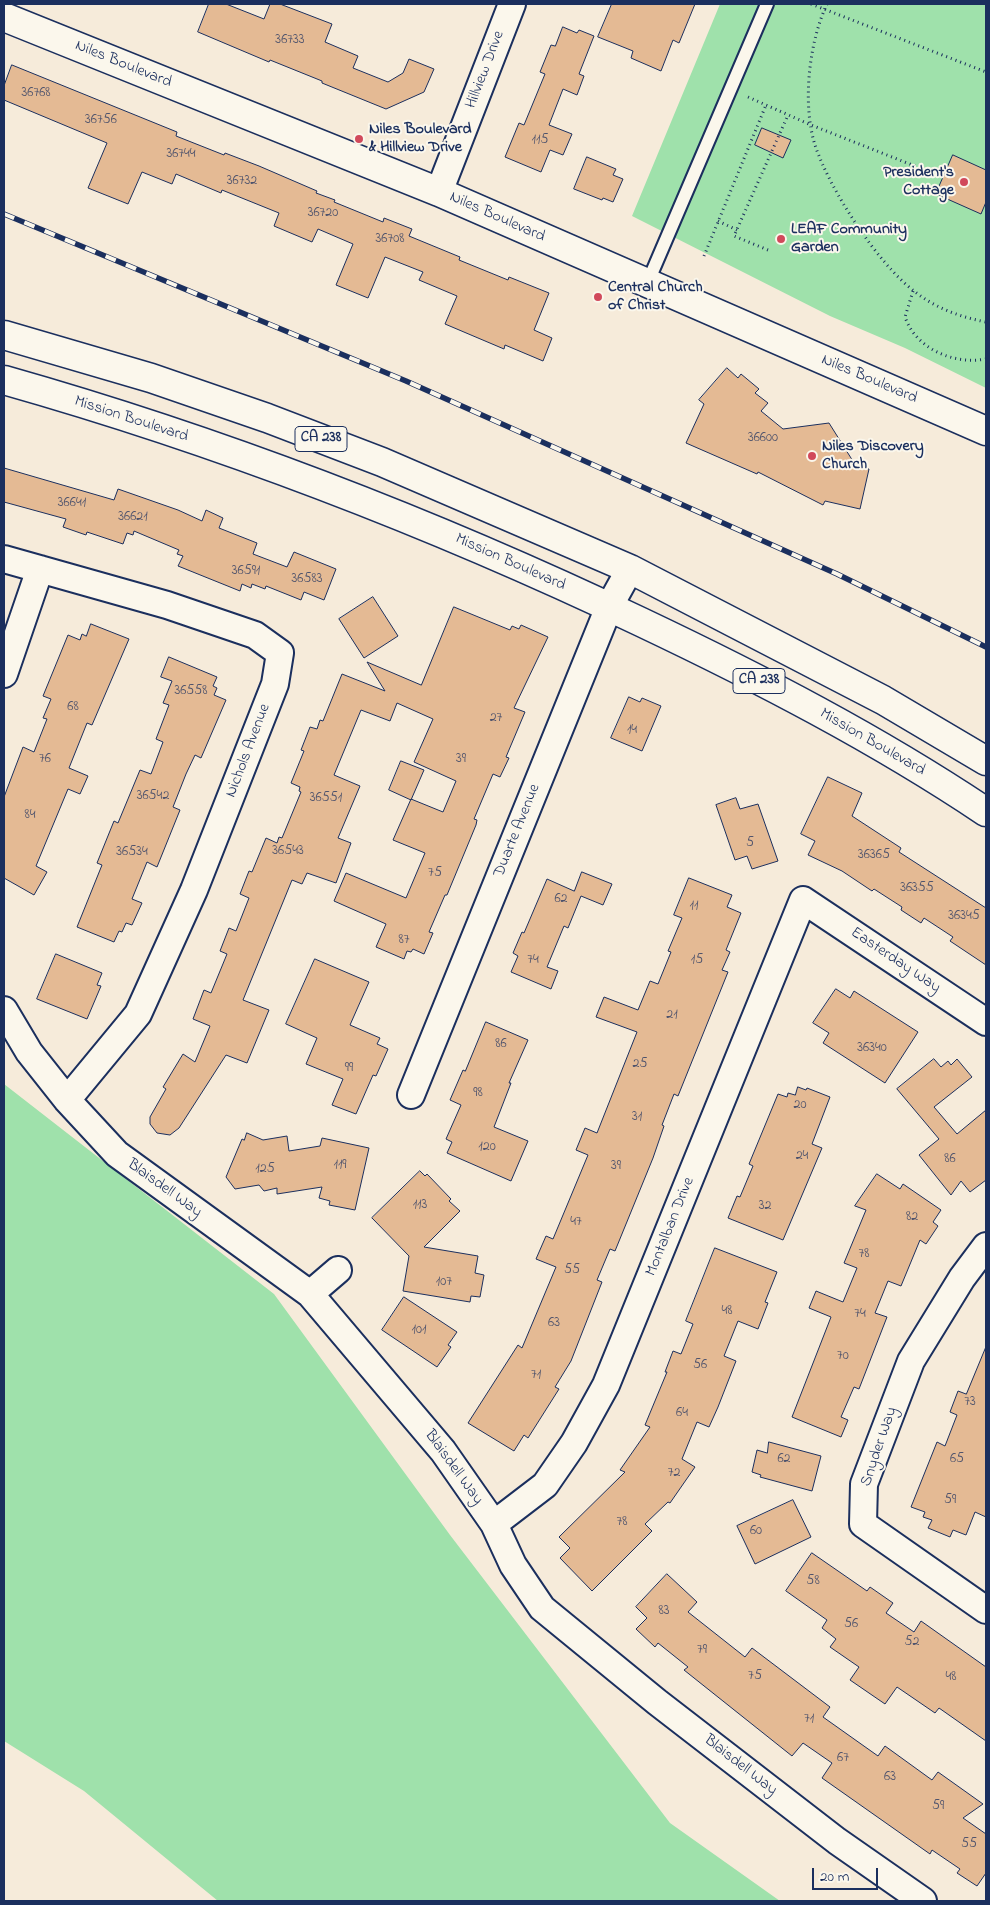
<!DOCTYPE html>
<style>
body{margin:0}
#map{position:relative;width:990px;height:1905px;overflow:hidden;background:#f6ebda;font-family:"Indie Flower",sans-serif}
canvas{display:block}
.frame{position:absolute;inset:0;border:5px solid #1b2f5e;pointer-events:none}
.scale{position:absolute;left:812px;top:1868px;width:66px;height:22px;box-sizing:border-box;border:2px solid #1b2f5e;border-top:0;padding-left:6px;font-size:15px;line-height:18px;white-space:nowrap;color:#1b2f5e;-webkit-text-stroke:4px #fbf7ec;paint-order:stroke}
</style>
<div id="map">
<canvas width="990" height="1905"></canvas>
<div class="frame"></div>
<div class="scale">20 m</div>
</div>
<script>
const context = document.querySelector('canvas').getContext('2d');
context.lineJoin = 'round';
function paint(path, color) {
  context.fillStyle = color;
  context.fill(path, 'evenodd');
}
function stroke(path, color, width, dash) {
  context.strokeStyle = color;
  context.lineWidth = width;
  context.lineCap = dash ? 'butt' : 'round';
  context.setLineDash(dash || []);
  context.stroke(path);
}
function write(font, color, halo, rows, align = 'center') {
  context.font = font + ' "Indie Flower",sans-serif';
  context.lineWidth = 4;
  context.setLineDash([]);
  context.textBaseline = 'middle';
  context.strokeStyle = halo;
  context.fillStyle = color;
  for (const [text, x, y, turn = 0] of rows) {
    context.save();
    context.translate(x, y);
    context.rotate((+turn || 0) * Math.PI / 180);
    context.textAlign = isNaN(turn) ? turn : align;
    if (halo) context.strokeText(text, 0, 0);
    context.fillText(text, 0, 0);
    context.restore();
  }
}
paint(new Path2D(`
 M720,4H986V388L905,348L830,316L632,216Z
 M4,1084L274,1294L450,1535L670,1823L780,1901H218L84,1791L4,1741Z`), '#9fe1ab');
const building = new Path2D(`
 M209,4H226L264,19L270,4H280L332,24L325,42L358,56L353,68L388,82L403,73L409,59L434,69L424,92L386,109L322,83V81L270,60L269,62L198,32Z
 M612,4H695L679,43L673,40L661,71L631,58L633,51L598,37Z
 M563,27L577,33L579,30L594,36L579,74L584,76L577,95L563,89L549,125L572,134L563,155L550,150L541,172L505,157L519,123L524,125L545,74L540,72L551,45L555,46Z
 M12,65L177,132L176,136L224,155L225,153L259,166L317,191L316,193L335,200L334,202L383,222L384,218L412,229L409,236L460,257L459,260L508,280L509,277L549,293L534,330L552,338L543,361L505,345L504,349L445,324L457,296L419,280L423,272L385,257L368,298L336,285L353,244L318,229L312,242L274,226L279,213L222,190L221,193L176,174L172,184L142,172L128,204L88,188L107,143L4,100V86Z
 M762,128L791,140L783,158L755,145Z
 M953,155L986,170V202L981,214L936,194Z
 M587,157L616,169L613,175L623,179L613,202L603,198L602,200L574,189Z
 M727,368L738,378L741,374L759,389L755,393L768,403L761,411L783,429L829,423L856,466L869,469L860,509L825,501L823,505L758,472L757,474L686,443L704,404L699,400Z
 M4,468L114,500L118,489L178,510L202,521L206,510L223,518L219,528L257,543L253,554L287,567L294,552L336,569L324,600L304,592L301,600L266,586L265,589L252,584L251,588L242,584L240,591L178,566L183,556L177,554L179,550L134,531L133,535L127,533L123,544L87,532L86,535L63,527L66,519L4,502Z
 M373,597L398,636L364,658L339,619Z
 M454,607L510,630L512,626L519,629L521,625L548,637L514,708L525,712L506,757L509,758L500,777L493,774L474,819L477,820L476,825L447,895H445L429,932L433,933L424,954L413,949L411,952L407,951L404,959L376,947L386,924L334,901L346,873L406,898L425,853L393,840L411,799L443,812L456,781L414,762L433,719L397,703L390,721L361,710L334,775L360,786L338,838L351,843L336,883L307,873L302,884L292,880L243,1000L269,1010L247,1063L226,1055L179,1128L170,1135L157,1133L150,1124V1117L166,1089L163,1087L183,1054L195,1062L210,1026L193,1019L204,990L211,993L227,954L220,951L229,928L236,931L249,898L240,894L249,871L252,872L266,838L277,843L279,837L282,838L301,792L299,791L300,787L291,783L304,751L301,750L310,727L317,729L320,720L323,721L342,674L385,691L367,662L421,685Z
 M91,624L129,639L92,725L87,723L69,768L88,776L80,794L68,789L36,866L47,872L34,895L4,878V797L23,747L34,752L47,719L43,718L51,699L43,696L68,635L80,640L82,634L86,636Z
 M169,657L217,677L213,686L217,688L214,695L226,700L201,758L195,755L186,774L173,807L180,810L157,867L147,862L132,899L142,903L132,925L126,923L122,932L119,931L114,942L77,927L102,865L97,863L114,821L118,823L140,770L151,774L163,742L156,739L169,705L163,703L172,681L161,677Z
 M629,697L640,702L642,698L661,706L642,751L611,738Z
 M401,761L424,770L411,800L389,790Z
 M828,777L862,793L852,816L901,848L899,852L986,908V965L950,941L953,937L924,918L921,923L901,910L902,907L874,889L872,891L842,871L808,855L815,841L801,834Z
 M736,798L740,809L758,804L778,861L752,869L747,856L735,860L716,805Z
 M582,872L612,884L603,905L581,896L568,928L564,926L547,967L558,971L551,989L511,972L518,956L513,953L522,932L524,933L547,879L574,891Z
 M689,878L732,895L727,907L741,913L726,950L730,952L722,970L728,972L678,1096L674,1094L662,1125L664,1126L653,1158L615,1251L610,1249L597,1280L602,1282L571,1361L555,1387L559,1389L528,1438L524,1435L514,1451L468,1423L518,1345L522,1348L556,1267L536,1259L546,1236L553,1239L588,1155L576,1150L585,1128L597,1133L637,1032L596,1017L604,997L638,1010L650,981L658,984L671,952L668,951L682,918L674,915Z
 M56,954L102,973L97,985L101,986L87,1019L37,999Z
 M315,959L369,982L350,1025L380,1038L377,1044L388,1049L376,1076L373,1075L356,1114L332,1105L343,1079L306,1064L317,1038L286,1024Z
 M836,989L850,998L854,991L918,1032L885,1083L823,1043L829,1033L813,1023Z
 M486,1022L528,1040L509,1083H511L494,1127L528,1141L511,1181L447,1153L452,1142L446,1139L461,1105L450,1100L463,1070L465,1071Z
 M934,1059L941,1067L948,1061L951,1065L957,1059L972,1077L934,1107L957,1134L986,1110V1180L970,1192L961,1181L951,1195L919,1155L939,1139L897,1089Z
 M798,1087L806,1090L807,1088L830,1097L812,1144L822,1148L783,1240L728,1218L737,1196L740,1197L753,1166L749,1164L778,1094L787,1097L788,1093L795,1095Z
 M247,1133L263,1140L287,1136L289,1151L320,1146L322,1138L369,1148L355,1210L329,1205L330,1201L319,1198L322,1187L277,1194V1188L264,1191L259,1185L235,1189L226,1177L242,1139L244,1140Z
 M420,1171L425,1176L427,1174L451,1199L449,1201L460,1211L424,1247L478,1256L475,1273L484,1275L480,1297L471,1296L470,1302L403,1291L409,1256L372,1218Z
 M877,1174L900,1189L903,1184L941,1210L933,1222L938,1226L926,1244L920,1240L901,1286L888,1281L875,1313L887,1317L859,1389L854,1387L841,1417L848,1420L841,1437L792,1417L831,1317L809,1308L816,1291L843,1302L857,1268L844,1263L866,1210L855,1206Z
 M715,1248L777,1272L765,1302L768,1303L758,1329L738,1321L724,1356L736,1361L718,1407L709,1427L697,1422L682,1459L695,1467L670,1503L668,1502L645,1524L652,1531L592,1591L560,1558L570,1548L559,1537L625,1472L620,1470L650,1427L645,1425L667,1372H665L673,1351L681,1354L693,1324L686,1321Z
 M404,1297L457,1332L448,1345L451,1347L437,1367L382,1330Z
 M986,1347V1517L975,1512L966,1535L953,1530L950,1537L928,1528L932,1520L923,1517L925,1512L911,1507L937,1442L945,1446L957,1415L950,1412L958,1391L966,1394Z
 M769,1442L821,1456L812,1491L760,1477L761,1475L752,1472L757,1450L767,1453Z
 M793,1500L811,1537L755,1564L737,1526Z
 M812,1553L867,1591L870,1587L893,1603L886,1613L914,1632L921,1621L986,1667V1741L939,1708L935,1713L897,1687L885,1704L850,1680L859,1667L830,1647L836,1639L822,1628L827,1620L786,1591Z
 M667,1574L697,1602L688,1612L745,1657L752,1648L830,1707L823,1717L878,1756L885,1746L932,1780L938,1772L983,1804L963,1818L986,1834V1873L977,1886L957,1873L960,1869L932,1850L930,1854L822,1778L832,1763L803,1743L792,1756L684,1670L688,1667L658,1643L655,1647L636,1629L647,1618L636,1607Z`);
paint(building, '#e4ba94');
stroke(building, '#1b2f5e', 1);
const lane = new Path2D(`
 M647,284L767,4`);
const street = new Path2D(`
 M439,192L512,4
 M4,559L167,605L255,635L280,653L275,684L194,890L138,1014L67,1100
 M4,674L40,569
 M4,1010L29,1052L67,1100L117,1154L310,1294L443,1451L494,1524L513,1565L542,1608L657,1702L837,1841L923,1901
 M411,1095L609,607L630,569
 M986,1246L962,1278L911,1361L864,1484L863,1524L986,1610
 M310,1294L338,1270
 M494,1524L545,1485L574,1443L606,1385L803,900L986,1022`);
const secondary = new Path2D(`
 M4,17L439,192L986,431`);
const primary = new Path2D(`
 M4,335L151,378L267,418L382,462L630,569L883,700L986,761
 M4,380C223,442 435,524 641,622C759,678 877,739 986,812`);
stroke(lane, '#1b2f5e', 16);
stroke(street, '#1b2f5e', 30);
stroke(secondary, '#1b2f5e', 31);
stroke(primary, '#1b2f5e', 31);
stroke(new Path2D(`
 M811,4L986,72
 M827,4C809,42 802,104 815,145C829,188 877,263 914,291C935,308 960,317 986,322
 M748,97L811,125L930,172
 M718,221L737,230
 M768,250L734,236L788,115
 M704,256L766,105
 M913,291L905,317C916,349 954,365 986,359`), '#1b2f5e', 3, [1, 4]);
stroke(lane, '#fbf7ec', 12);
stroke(street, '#fbf7ec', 26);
stroke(secondary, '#fbf7ec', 28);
stroke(primary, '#fbf7ec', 28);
const rail = new Path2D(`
 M4,214L406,381L837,574L986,647`);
stroke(rail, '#1b2f5e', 5.5);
stroke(rail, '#fbf7ec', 4, [11]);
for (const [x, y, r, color] of [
 [359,139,5,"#d1495b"],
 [964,182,5,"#d1495b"],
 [781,239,5,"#d1495b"],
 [598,297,5,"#d1495b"],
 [812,456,5,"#d1495b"]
]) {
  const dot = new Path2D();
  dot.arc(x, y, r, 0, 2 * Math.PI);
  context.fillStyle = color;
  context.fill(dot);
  stroke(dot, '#fbf7ec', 2);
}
write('14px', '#4d526c', null, [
 ["36733",290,41],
 ["36768",36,94],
 ["36756",101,121],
 ["115",540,141],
 ["36744",181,155],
 ["36732",242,182],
 ["36720",323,214],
 ["36708",390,240],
 ["36600",763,439],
 ["36641",72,504],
 ["36621",133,518],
 ["36591",246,572],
 ["36583",307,580],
 ["36558",191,692],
 ["68",73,708],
 ["27",496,719],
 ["14",632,731],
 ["76",45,760],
 ["39",461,760],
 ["36542",153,797],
 ["36551",326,799],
 ["84",30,816],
 ["5",750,844],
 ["36543",288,852],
 ["36534",132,853],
 ["36365",874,856],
 ["75",435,874],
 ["36355",917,889],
 ["62",561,900],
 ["11",694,907],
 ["36345",964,917],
 ["87",404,941],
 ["74",533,961],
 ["15",697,961],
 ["21",672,1016],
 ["86",501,1045],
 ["36340",872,1049],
 ["25",640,1065],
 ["99",349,1069],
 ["98",478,1094],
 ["20",800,1106],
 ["31",637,1118],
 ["120",487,1148],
 ["24",802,1157],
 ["86",950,1160],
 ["119",340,1166],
 ["39",616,1167],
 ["125",265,1170],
 ["113",420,1206],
 ["32",765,1207],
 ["82",912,1218],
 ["47",576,1223],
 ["78",864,1255],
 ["55",572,1271],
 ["107",444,1283],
 ["48",727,1312],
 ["74",860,1315],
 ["63",554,1324],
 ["101",419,1331],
 ["70",843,1357],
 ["56",700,1366],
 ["71",536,1376],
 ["73",970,1403],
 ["64",682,1414],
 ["62",784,1460],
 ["65",957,1460],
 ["72",674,1474],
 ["59",950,1501],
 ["78",622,1523],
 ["60",756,1532],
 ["58",813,1582],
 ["83",664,1612],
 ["56",851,1625],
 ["52",912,1643],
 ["79",702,1651],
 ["75",755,1677],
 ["48",951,1678],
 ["71",809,1720],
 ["67",843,1759],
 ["63",890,1778],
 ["59",938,1807],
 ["55",969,1845]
]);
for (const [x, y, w] of [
 [321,439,52],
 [759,681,52]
]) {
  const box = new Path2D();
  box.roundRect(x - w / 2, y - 12.5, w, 25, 4);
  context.fillStyle = '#fbf7ec';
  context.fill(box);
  stroke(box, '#1b2f5e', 1);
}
write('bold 15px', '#1b2f5e', null, [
 ["CA 238",321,439],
 ["CA 238",759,681]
]);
write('16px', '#1b2f5e', '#fbf7ec', [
 ["Niles Boulevard",123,65,22],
 ["Hillview Drive",486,70,-69],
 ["Niles Boulevard",497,218,24],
 ["Niles Boulevard",869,380,23],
 ["Mission Boulevard",131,420,18],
 ["Mission Boulevard",510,563,24],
 ["Mission Boulevard",872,743,30],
 ["Nichols Avenue",249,751,-69],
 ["Duarte Avenue",518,831,-68],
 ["Easterday Way",895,961,34],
 ["Blaisdell Way",164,1189,36],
 ["Montalban Drive",671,1227,-68],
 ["Snyder Way",880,1447,-71],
 ["Blaisdell Way",453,1468,54],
 ["Blaisdell Way",740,1766,38]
]);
write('bold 16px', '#1b2f5e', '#fbf7ec', [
 ["Niles Boulevard",369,130],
 ["& Hillview Drive",369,148],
 ["President's",954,173,"right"],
 ["Cottage",954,191,"right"],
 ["LEAF Community",791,230],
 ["Garden",791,248],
 ["Central Church",608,288],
 ["of Christ",608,306],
 ["Niles Discovery",822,447],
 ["Church",822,465]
], 'left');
</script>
